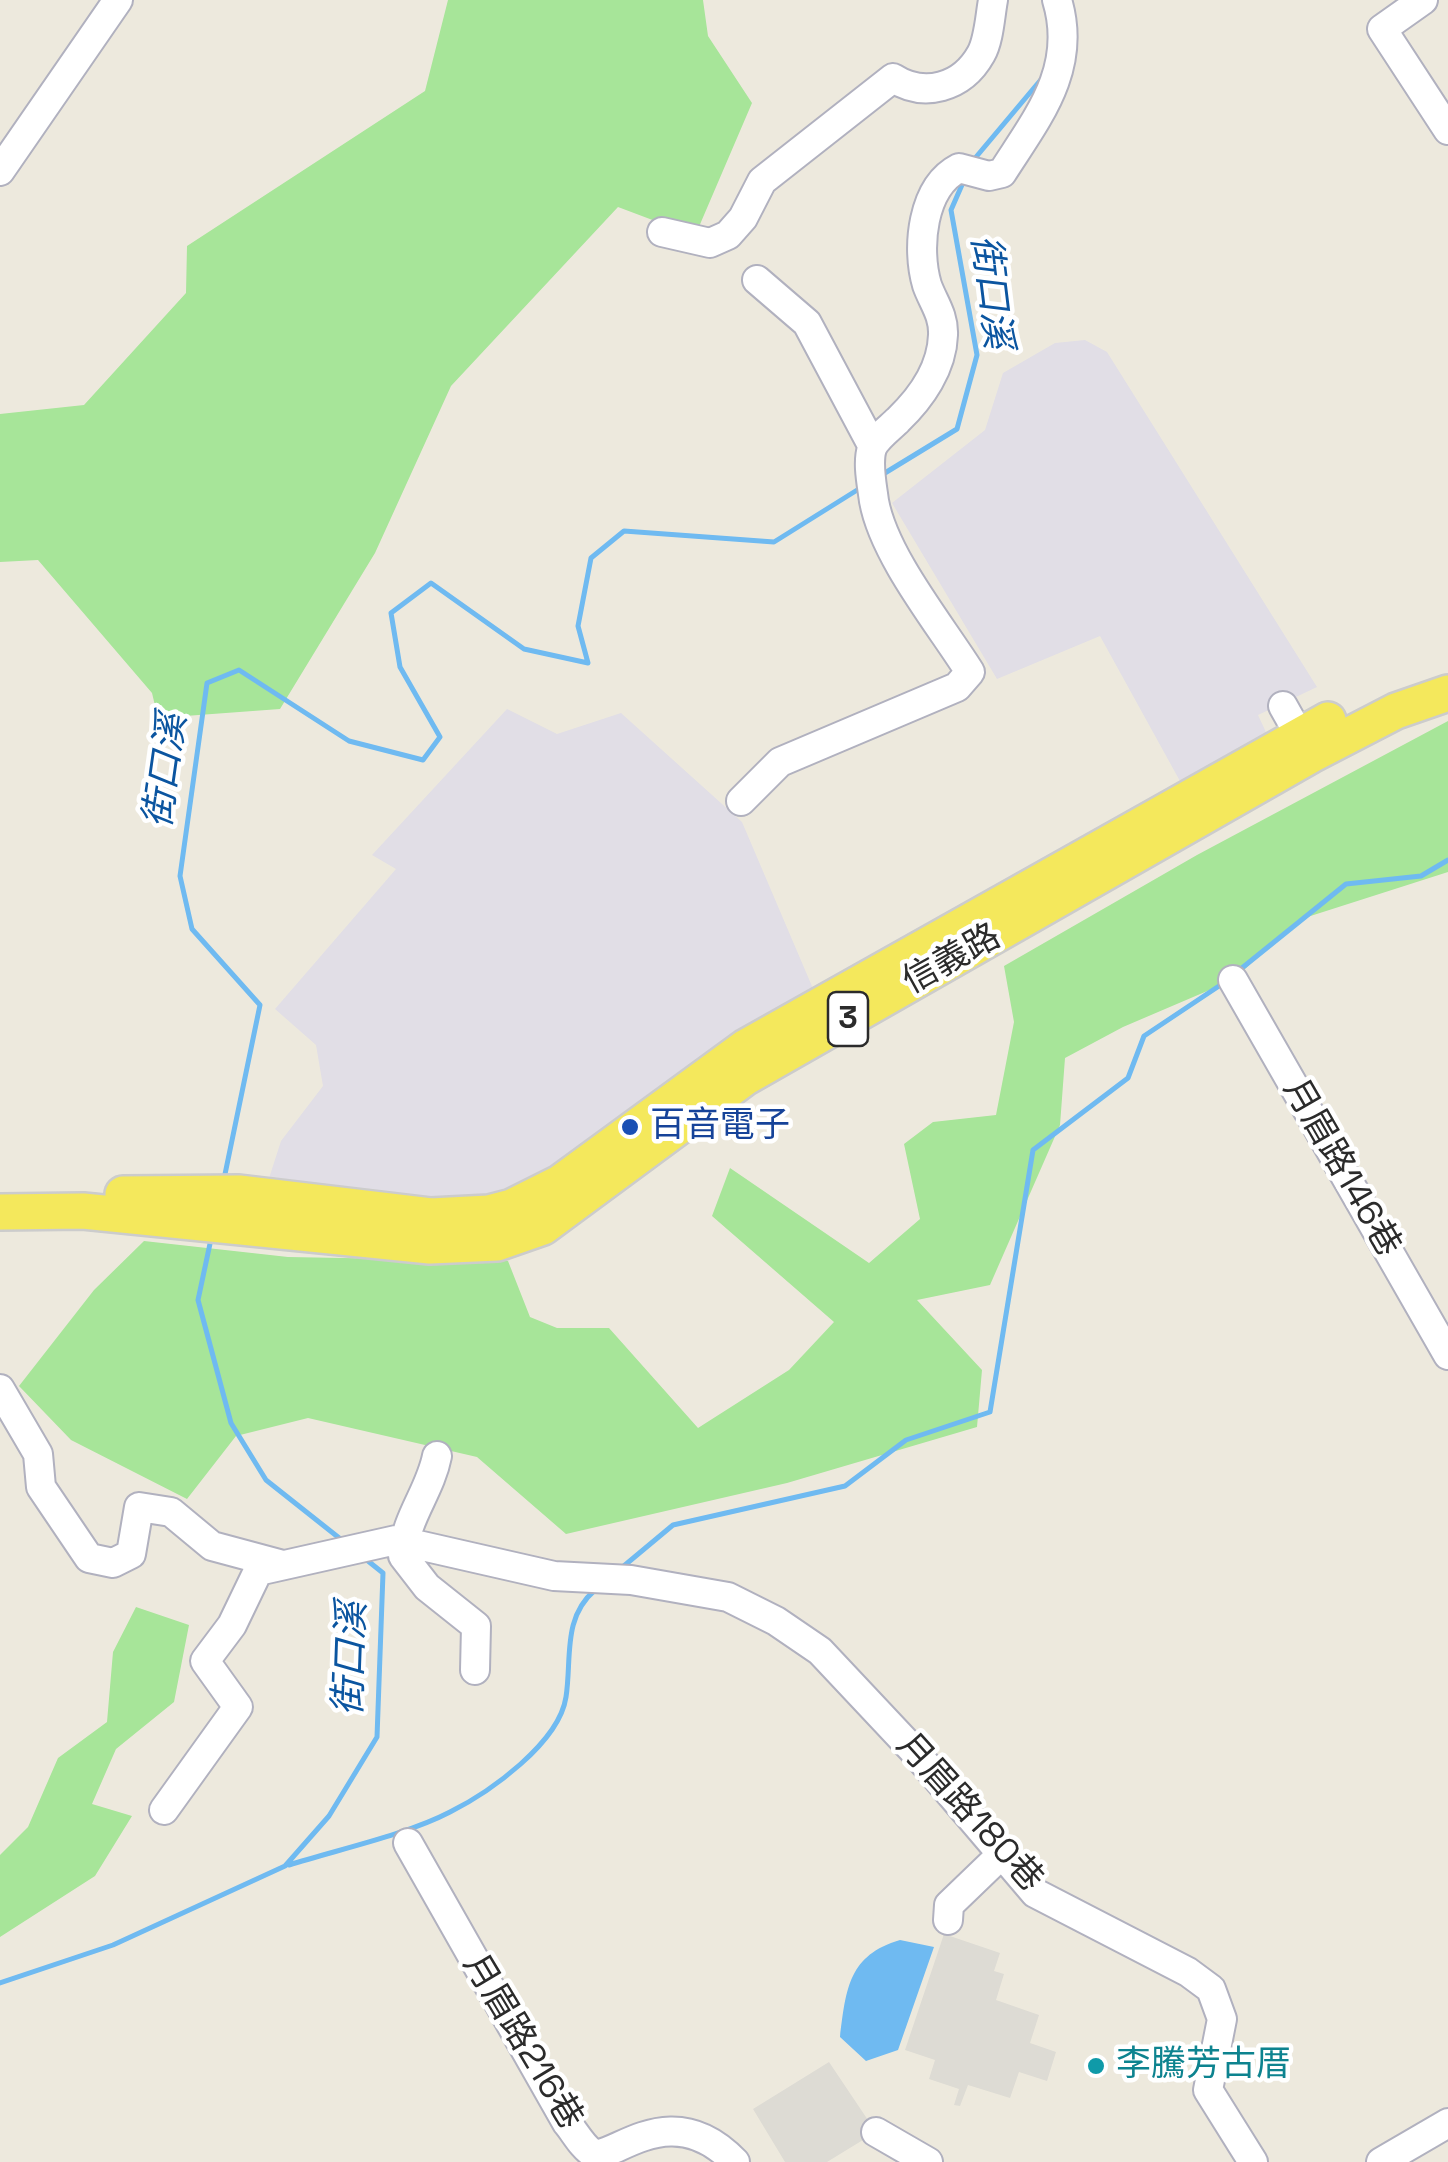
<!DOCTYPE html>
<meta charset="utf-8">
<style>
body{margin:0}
canvas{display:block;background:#ede9dd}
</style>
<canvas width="1448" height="2162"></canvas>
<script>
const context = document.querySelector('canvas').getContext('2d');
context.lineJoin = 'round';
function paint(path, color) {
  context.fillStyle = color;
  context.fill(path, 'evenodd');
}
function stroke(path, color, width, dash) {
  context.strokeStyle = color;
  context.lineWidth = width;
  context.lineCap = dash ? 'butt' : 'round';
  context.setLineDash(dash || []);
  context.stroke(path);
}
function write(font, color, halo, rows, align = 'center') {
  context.font = font + ' "Space Grotesk","Noto Sans TC",sans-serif';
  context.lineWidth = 9;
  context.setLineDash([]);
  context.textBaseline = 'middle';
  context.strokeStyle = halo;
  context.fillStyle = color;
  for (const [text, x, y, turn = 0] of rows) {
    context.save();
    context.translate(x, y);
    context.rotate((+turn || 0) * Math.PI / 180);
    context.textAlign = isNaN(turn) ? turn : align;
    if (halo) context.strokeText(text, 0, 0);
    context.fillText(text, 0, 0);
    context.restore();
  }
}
paint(new Path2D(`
 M1085,340L1107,352L1317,687L1258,715L1271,743L1186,792L1100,636L997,679L892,503L985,430L1003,373L1055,343Z
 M507,709L557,734L621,713L742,822L817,998L516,1198L466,1212L263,1197L281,1141L323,1086L316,1045L275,1009L396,869L372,855Z`), '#e1dee6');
paint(new Path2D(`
 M448,0H703L708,36L752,103L695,236L618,207L451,386L375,553L280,709L158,718L152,693L38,560L0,562V414L84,405L186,293L187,246L425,91Z
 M1448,721V872L1298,920L1233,980L1123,1027L1065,1058L1060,1125L990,1285L917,1300L982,1370L977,1427L787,1483L566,1534L477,1457L308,1418L236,1436L187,1499L71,1440L19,1386L94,1290L144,1241L288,1257L508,1261L530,1317L557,1328H609L698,1428L789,1370L834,1322L712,1216L730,1168L869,1263L920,1219L904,1144L933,1122L996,1115L1014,1022L1004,966L1197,855Z
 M136,1607L189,1625L174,1702L116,1749L92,1804L132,1816L95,1876L0,1937V1855L28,1827L58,1758L107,1722L113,1652Z`), '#a7e599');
paint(new Path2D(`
 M944,1934L1000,1953L994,1971L1004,1974L996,2000L1039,2015L1030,2043L1056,2052L1047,2081L1019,2072L1010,2098L968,2085L960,2106L954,2105L959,2089L929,2079L935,2060L905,2050Z
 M829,2062L876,2132L827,2162H785L753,2109Z`), '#dddbd4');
paint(new Path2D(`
 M900,1940L934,1947L898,2050L866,2061L840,2037C846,1988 849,1955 900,1940Z`), '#6fbaf1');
stroke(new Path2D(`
 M971,163L1044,76
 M880,476L957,429L977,355L951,210L965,178
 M1237,972L1346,884L1421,876L1448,860
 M224,1179L260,1005L192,929L180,876L207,683L239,670L349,741L423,760L440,737L400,667L391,613L431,583L524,649L588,663L578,626L591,558L624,531L774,542L862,487
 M211,1239L198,1300L231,1423L266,1480L343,1541
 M619,1570L673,1525L845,1486L906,1440L990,1412L1033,1150L1128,1078L1144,1036L1225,982
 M289,1865C336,1850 406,1835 450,1812C490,1792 559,1743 566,1697C572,1659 562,1618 595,1590
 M0,1983L113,1945L285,1866L329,1816L377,1737L383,1573L363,1557`), '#6fbaf1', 5);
const minor = new Path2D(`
 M1423,0L1382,29L1448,130
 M0,171L118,0
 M662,232L710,243L728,235L743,218L762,181L893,78C924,98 962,88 981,54C989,40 990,16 993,0
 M757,280L807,323L872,445
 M1283,706L1310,754
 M741,801L780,762L957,687L970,672C939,623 884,556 874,501C872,485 867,463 872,448C876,438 890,428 898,420C921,398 942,368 943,335C944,315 933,302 927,285C916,248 922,187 959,168L989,176L1002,173C1037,118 1078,69 1057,0
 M1233,980L1448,1355
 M0,1389L38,1454L41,1487L89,1558L113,1563L131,1554L139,1507L171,1512L212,1546L279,1564
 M437,1456C430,1492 405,1518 403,1556L427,1587L476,1626L475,1670
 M164,1810L238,1707L205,1661L232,1625L258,1571L396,1540L554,1576L631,1580L728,1597L776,1621L820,1651L914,1751L1035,1893L1188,1972L1211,1989L1222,2019L1208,2090L1253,2162
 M408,1843L567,2123C574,2131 583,2148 593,2153C612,2162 670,2094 735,2162
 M948,1920L949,1905L1002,1854
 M876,2132L928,2162
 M1381,2162L1448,2123`);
const major = new Path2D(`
 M123,1194L239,1193L431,1216L489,1213L512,1207L560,1183L746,1047L1328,720
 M0,1212L83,1211L430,1246L497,1243L543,1227L746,1077L1311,755L1396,711L1448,693`);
stroke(minor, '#b1b1bf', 32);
stroke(major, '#ccc', 40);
stroke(minor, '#fff', 28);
stroke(major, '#f4e85c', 35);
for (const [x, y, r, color] of [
 [630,1127,10,"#1a4fb4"],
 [1096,2066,10,"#0f9aa8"]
]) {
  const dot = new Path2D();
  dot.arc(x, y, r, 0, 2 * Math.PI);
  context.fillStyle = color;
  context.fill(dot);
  stroke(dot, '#fff', 4);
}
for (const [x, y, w] of [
 [848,1019,40]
]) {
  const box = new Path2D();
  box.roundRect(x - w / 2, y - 27, w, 54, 8);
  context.fillStyle = '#fff';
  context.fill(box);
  stroke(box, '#2b2b2b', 2.5);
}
write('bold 32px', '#2b2b2b', null, [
 ["3",848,1019]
]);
write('35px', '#2b2b2b', '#fff', [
 ["信義路",952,960,-29],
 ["月眉路146巷",1341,1168,60],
 ["月眉路180巷",969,1813,48],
 ["月眉路216巷",522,2042,59]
]);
write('35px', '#164399', '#fff', [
 ["百音電子",650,1127]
], 'left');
write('35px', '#0d838f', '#fff', [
 ["李騰芳古厝",1116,2066]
], 'left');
write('italic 38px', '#0b55a0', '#fff', [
 ["街口溪",990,292,83],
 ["街口溪",167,771,-82],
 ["街口溪",352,1659,-88]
]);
</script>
